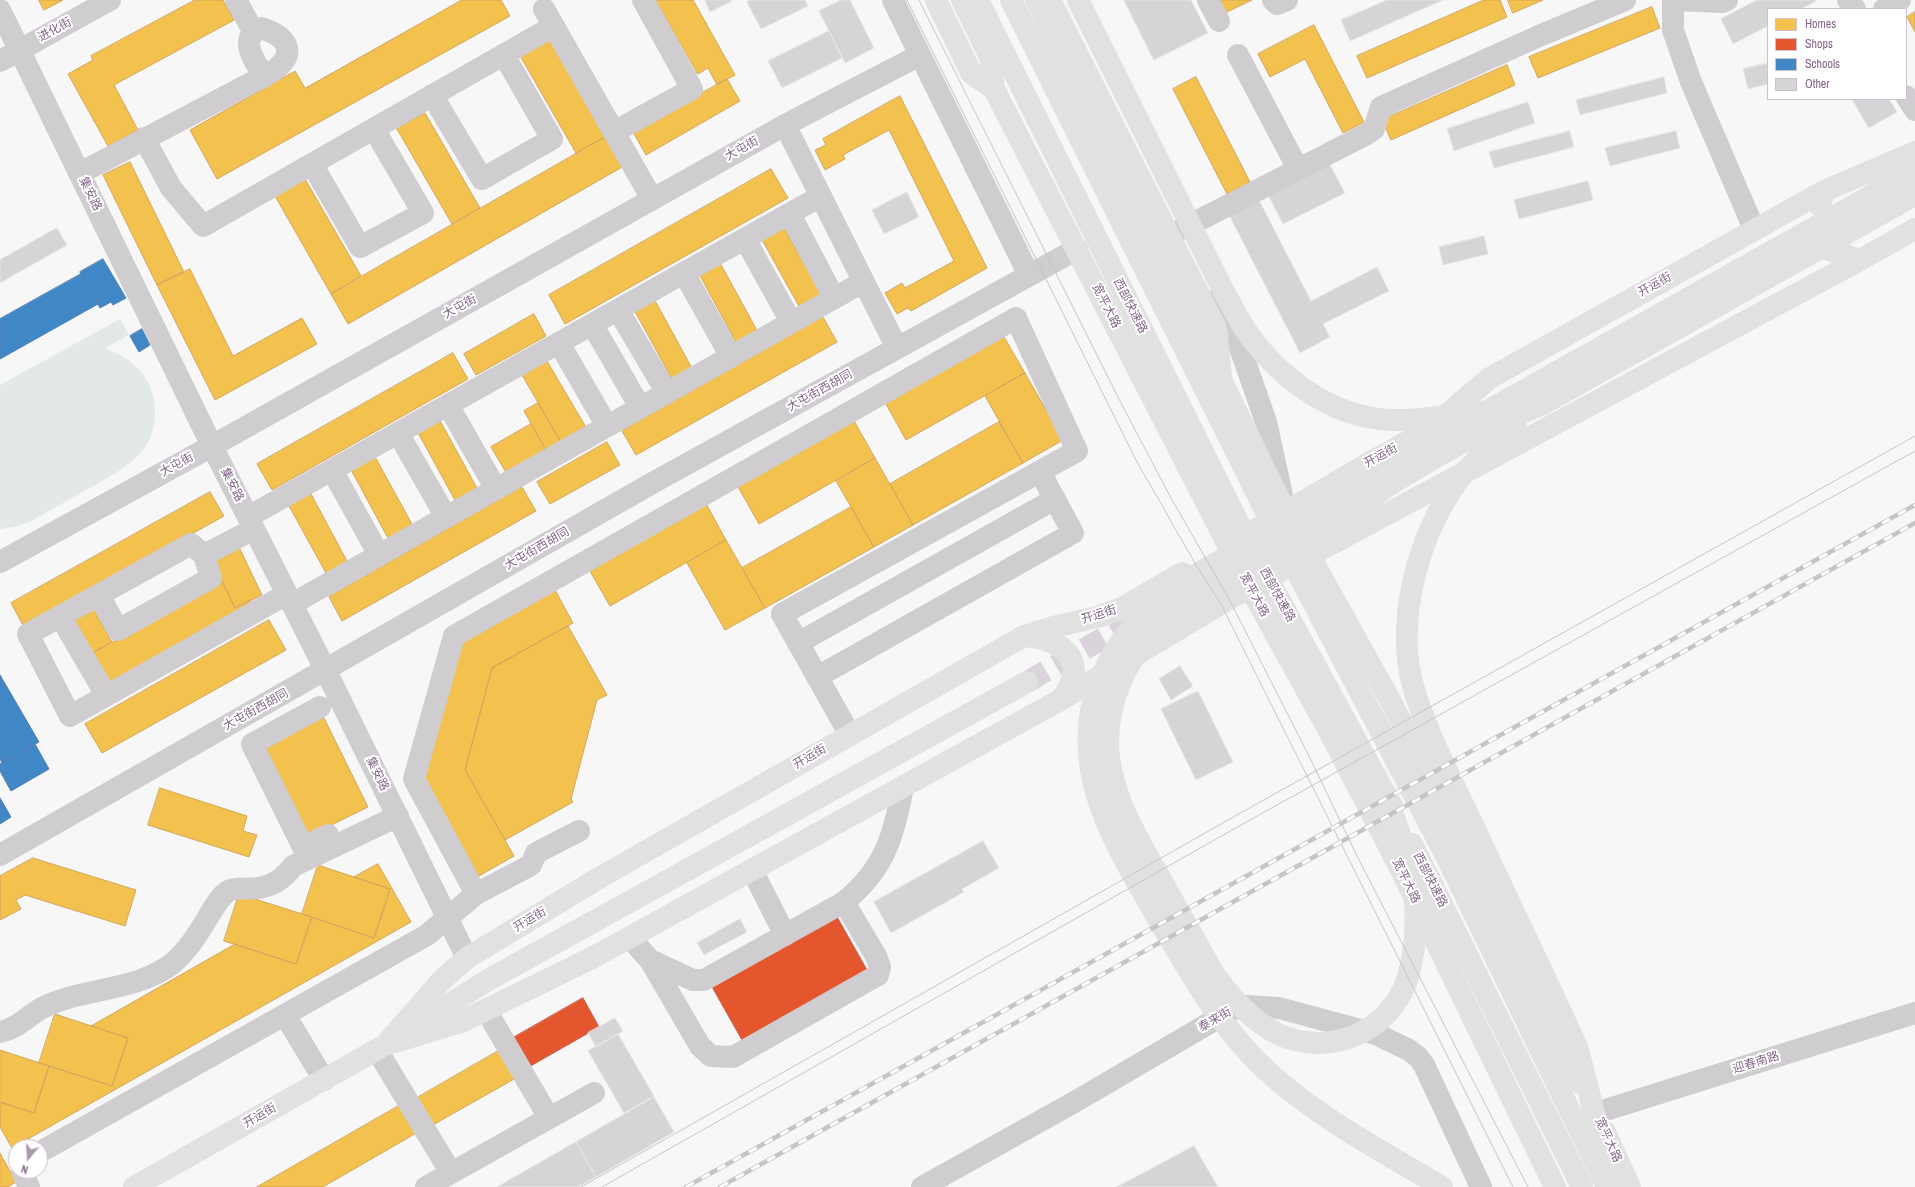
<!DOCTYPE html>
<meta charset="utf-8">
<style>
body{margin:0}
#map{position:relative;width:1915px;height:1187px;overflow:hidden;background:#f7f7f7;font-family:"Archivo Narrow",sans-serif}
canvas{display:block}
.legend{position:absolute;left:1767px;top:8px;width:140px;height:92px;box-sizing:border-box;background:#fff;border:1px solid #cdc2cf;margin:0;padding:5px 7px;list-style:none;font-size:12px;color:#836688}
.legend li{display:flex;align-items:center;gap:8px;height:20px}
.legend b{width:20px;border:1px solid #cdc2cf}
.north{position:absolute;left:8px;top:1139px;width:40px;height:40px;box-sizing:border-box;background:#fff;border:1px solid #cdc2cf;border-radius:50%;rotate:198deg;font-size:11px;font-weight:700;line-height:16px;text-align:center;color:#836688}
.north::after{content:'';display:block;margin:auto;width:14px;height:18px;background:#ac99af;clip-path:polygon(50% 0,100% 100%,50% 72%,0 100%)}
</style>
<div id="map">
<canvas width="1915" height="1187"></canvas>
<ul class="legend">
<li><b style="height:11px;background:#f2c14e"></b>Homes</li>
<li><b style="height:11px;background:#e4572e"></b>Shops</li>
<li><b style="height:11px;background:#3f88c5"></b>Schools</li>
<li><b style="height:11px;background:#d6d4d7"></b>Other</li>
</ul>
<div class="north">N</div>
</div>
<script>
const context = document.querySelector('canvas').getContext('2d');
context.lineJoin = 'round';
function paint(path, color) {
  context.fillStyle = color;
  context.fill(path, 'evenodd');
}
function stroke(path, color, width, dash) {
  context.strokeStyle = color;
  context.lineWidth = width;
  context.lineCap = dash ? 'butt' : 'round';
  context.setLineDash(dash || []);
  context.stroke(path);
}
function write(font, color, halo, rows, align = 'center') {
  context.font = font + ' "Archivo Narrow","Noto Sans SC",sans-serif';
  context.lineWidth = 4;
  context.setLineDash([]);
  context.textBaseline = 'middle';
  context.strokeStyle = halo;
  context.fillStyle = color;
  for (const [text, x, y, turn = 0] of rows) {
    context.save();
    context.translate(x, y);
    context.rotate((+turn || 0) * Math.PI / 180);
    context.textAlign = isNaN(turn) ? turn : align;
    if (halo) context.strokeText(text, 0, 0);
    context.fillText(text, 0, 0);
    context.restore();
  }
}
paint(new Path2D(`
 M120,319L129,335L105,348C128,357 147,371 153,396C164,447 129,466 90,488C70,499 51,510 31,521L19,526L0,529V385Z`), '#e3e8e8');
const homes = new Path2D(`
 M39,0H63L44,10Z
 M195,0H223L234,20L114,85L138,130L108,146L68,74L93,60L91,56Z
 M462,0H501L510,16L217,179L190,130L295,71L305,88Z
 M656,0H693L735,75L717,85L708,68L698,74Z
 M1219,0H1252L1225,13Z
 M1484,0H1500L1507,17L1367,78L1357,56Z
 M1508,0H1543L1513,13Z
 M1652,7L1660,28L1538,78L1529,57Z
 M1915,12V32L1907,17Z
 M1314,25L1364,122L1343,133L1305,59L1270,77L1258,54Z
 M550,36L607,136L576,153L519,54Z
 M1507,65L1515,85L1391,140L1382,120Z
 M1196,77L1250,182L1227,194L1173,89Z
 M727,79L740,101L646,155L633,132Z
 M900,96L987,268L911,311L908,308L897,314L885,293L902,283L905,288L954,261L889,130L843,155L845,159L825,170L815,150L826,145L823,139Z
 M425,113L480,208L452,224L397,129Z
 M607,136L624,166L348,324L331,294Z
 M130,162L184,272L157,285L103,175Z
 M771,169L788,198L565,324L549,295Z
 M305,179L361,276L331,294L275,196Z
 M782,224L823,298L801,310L760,236Z
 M719,261L759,334L738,346L698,272Z
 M190,269L233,356L302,318L317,344L215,400L157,285Z
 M653,297L693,370L673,381L633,308Z
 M534,314L546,336L476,375L464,354Z
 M823,317L837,342L636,455L622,431Z
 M1004,337L1025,373L906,440L886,404Z
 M453,353L468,379L272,490L257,464Z
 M547,361L587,429L562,444L522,375Z
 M1025,373L1063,440L1023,463L985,396Z
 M538,403L562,444L547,452L524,411Z
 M438,417L478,490L456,502L416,429Z
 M853,419L875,458L759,524L737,485Z
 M999,422L1023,463L913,525L890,484Z
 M531,424L547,452L507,474L491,447Z
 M607,442L620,465L550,504L537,482Z
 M373,453L413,526L389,540L349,466Z
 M875,458L913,525L874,547L836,481Z
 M522,487L536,511L342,621L329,597Z
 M210,492L224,516L24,627L11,603Z
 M310,492L348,563L327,575L288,504Z
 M704,500L726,540L610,606L587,566Z
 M851,507L874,547L765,608L742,568Z
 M726,540L765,608L725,630L687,563Z
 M238,545L262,595L235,608L211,559Z
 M222,581L235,608L250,600L252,603L110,683L93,653Z
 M554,588L573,623L492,668L465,770L514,856L479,876L424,780L462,640Z
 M91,605L112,642L93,653L72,616Z
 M269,620L286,650L102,753L85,724Z
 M568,626L607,695L597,700L571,799L573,802L505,840L465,770L492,668Z
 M324,718L368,807L309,836L265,746Z
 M160,788L247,816L243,831L257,835L249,857L148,825Z
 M33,858L136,890L125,926L25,895L16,900L21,909L0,920V876Z
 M378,864L411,922L12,1148L0,1127V1102L34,1113L49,1066L112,1086L128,1038L91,1026L235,944L296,964L312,917L374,938L390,889L354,877Z
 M318,865L390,889L374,938L302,914Z
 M239,894L312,917L296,964L224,941Z
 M55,1014L128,1038L112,1086L39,1063Z
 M0,1050L49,1066L34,1113L0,1102Z
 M500,1050L516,1078L431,1126L415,1099Z
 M402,1104L418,1132L323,1187H257Z
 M0,1153L16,1182L8,1187H0Z`);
paint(homes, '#f2c14e');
stroke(homes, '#d1a65f', 1);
const shops = new Path2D(`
 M836,915L867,970L742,1040L711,985Z
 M583,998L599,1027L527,1068L511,1039Z`);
paint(shops, '#e4572e');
stroke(shops, '#c75c49', 1);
const schools = new Path2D(`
 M103,259L126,298L113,305L111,302L100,308L80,272Z
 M81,274L98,304L0,359V319Z
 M142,329L150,345L139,352L130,336Z
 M0,675L39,742L2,763L0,759Z
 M35,744L49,769L11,791L0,771V764Z
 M0,798L11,817L0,824Z`);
paint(schools, '#3f88c5');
stroke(schools, '#537eb3', 1);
const building = new Path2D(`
 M705,0H731L732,1L710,12Z
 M750,0H805L808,6L761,29L747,2Z
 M841,0H850L874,48L845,63L819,11Z
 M1124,0H1191L1208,33L1154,60Z
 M1387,0H1443L1350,41L1341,20Z
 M1757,0H1815L1816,1L1801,9H1768V26L1733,44L1721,19Z
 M829,31L842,58L782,88L768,61Z
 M1768,63V84L1748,89L1743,69Z
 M1664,77L1667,93L1580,115L1576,100Z
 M1852,99H1889L1897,112L1869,128Z
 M1528,102L1535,123L1454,151L1447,129Z
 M1570,131L1574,147L1494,168L1489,152Z
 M1676,131L1680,148L1610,166L1605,148Z
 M1329,163L1345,193L1283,224L1268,195Z
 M1588,181L1593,200L1519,219L1514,200Z
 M907,192L919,217L884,234L872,210Z
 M1259,200L1311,301L1377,267L1389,291L1323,324L1330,337L1300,353L1229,215Z
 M57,228L67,245L0,283V260Z
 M1484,236L1488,254L1443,265L1439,247Z
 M1180,666L1193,686L1171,700L1159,679Z
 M1198,691L1233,762L1196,780L1161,709Z
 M983,841L999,868L962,889L964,892L891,933L874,902Z
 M740,919L747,932L704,955L697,943Z
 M615,1018L623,1031L596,1047L588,1033Z
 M618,1034L654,1096L624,1113L588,1051Z
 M654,1097L674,1132L596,1177L576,1142Z
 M576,1142L596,1177L578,1187H497Z
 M1194,1146L1218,1187H1117Z`);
paint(building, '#d6d4d7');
stroke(building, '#e6e6e6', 1);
stroke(new Path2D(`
 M1027,682L1140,617`), '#dad3db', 22, [22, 11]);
stroke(new Path2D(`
 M236,0L253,31
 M893,0L1029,275
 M1208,0L1219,21
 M1273,0L1277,4L1287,0
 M1673,0V30L1691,82L1754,229
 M1673,0L1723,2L1727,0
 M1848,0L1855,9
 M544,9L652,199
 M1884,9L1900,0
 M0,10L212,446L326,671L467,958
 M1238,55L1298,169
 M0,61L110,0
 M432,95L482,179L552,139L504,55
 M1906,96L1915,110
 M785,125L897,348
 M614,132L692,89L643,0
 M144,138L171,188L203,226L554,26
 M312,164L360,247L423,213L374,129
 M80,173L272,72C299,53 287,36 261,28C237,39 255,61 264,77
 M790,214L834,298
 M1182,229L1365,135L1374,129L1381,107L1539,36L1625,0
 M745,239L791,322
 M684,273L731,357
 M1217,300L1238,342L1266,422L1282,495
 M618,310L667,393
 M592,324L640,407
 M559,343L607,426
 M448,405L496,489
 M398,433L446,517
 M332,470L379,555
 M248,517L821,196
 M254,529L204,555L191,544L28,634L70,716L287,594
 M0,562L212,446L785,125L920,55
 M99,595L118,630L211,578L204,555
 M292,604L863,282
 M60,616L106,695
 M798,643L1055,499
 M817,677L1073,533L1040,472
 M320,707L252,744L303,847L328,835
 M0,855L656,481L1077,249
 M752,870L785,935
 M476,894L414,779L454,636L1016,318L1077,451L782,614L850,735
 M630,938L650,960L700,1046L711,1056L733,1057L878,975L880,967L876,956L844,902
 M650,960L693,980H704L844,902C884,870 894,836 903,787
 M486,1010L549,1118
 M285,1015L324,1080
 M0,1032C19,1028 27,1016 42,1008C83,987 136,992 173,963C188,950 198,934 208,917C214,908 219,897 228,891C237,886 249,890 258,888C273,886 285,877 293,866L398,816
 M377,1050L451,1173
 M1596,1113L1915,1013
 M40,1152L427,935L476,894L531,865L536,853L579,831
 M22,1171L29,1187
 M426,1187L594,1093
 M922,1187L1078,1100L1235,1008L1246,1006L1279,1008L1376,1034L1409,1050L1418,1057L1424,1065L1481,1187`), '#cfcdd0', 22);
stroke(new Path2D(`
 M962,0L990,57L994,89L1250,588L1328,729L1401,870L1555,1187
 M1036,0L1285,511L1390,700L1581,1083
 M1820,206L1824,191L1915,152
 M1811,244L1860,260L1915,229
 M1255,530L1369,463L1427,431L1490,378L1824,191
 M1025,636C1047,638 1079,648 1073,677C1071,685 1066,692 1062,699
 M385,1045L443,979L467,958L599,878L1024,636L1053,627L1097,617L1120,609L1182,573
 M385,1045L461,1022L592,958L1062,699L1229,599L1860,260
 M1605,1132L1630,1187
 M134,1187L385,1045L488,980L1027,682`), '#e2e1e2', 22);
stroke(new Path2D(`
 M936,0L971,73L994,89
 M978,0L1248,542L1393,808
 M1011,0L1273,526L1447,858L1607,1187
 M1050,0L1216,328L1221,378
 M1078,0L1223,290C1231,304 1238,319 1247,332C1280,379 1334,419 1394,420C1422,420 1450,416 1478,411
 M1516,426C1499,440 1481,454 1467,470C1421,522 1394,618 1413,686C1427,734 1452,780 1473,825C1507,899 1543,971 1576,1045C1581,1057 1583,1072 1587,1085C1594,1112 1601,1140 1608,1168
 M1386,794C1393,817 1403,840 1409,863C1418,899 1418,942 1408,977C1391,1032 1329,1058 1278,1034C1251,1020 1230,997 1213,972C1197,943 1180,914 1164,885C1139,842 1107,790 1108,739C1109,701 1124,665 1150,637C1173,611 1205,594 1235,577C1275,554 1317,531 1358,508C1372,499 1384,487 1399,479C1445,451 1493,424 1543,404L1915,195
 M1412,844L1582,1187
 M1442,1187C1382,1151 1318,1118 1266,1070C1221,1028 1192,976 1161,924C1115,844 1060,762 1105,669C1122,633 1147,607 1179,584L1915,171`), '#e2e1e2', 22);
stroke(new Path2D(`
 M907,0L1136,460L1196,565L1221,604L1513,1187
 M919,0L1122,405L1171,498L1229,599L1310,758L1358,858L1528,1187
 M581,1187L1228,820L1915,436
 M602,1187L1232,830L1915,451`), '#c7c4c7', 1);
const rail = new Path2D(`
 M686,1187L1915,505
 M720,1187L1915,523`);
stroke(rail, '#c7c4c7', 4.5);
stroke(rail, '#fff', 3, [9]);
write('12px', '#836688', '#fff', [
 ["进化街",55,30,-29],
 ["大屯街",742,149,-29],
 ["集安路",90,194,64],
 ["开运街",1655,285,-29],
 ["宽平大路",1106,306,63],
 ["西部快速路",1130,306,63],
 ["大屯街",460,307,-29],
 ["大屯街西胡同",820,391,-29],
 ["开运街",1381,456,-29],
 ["大屯街",177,465,-29],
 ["集安路",232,485,63],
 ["大屯街西胡同",537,549,-30],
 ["宽平大路",1254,595,62],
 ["西部快速路",1277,595,61],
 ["开运街",1099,615,-17],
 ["大屯街西胡同",256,710,-29],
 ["开运街",810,757,-30],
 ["集安路",377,774,64],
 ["西部快速路",1430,880,63],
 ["宽平大路",1406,881,64],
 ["开运街",530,920,-31],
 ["泰来街",1215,1020,-30],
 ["迎春南路",1756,1063,-17],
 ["开运街",260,1116,-30],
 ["宽平大路",1608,1140,66]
]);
</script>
